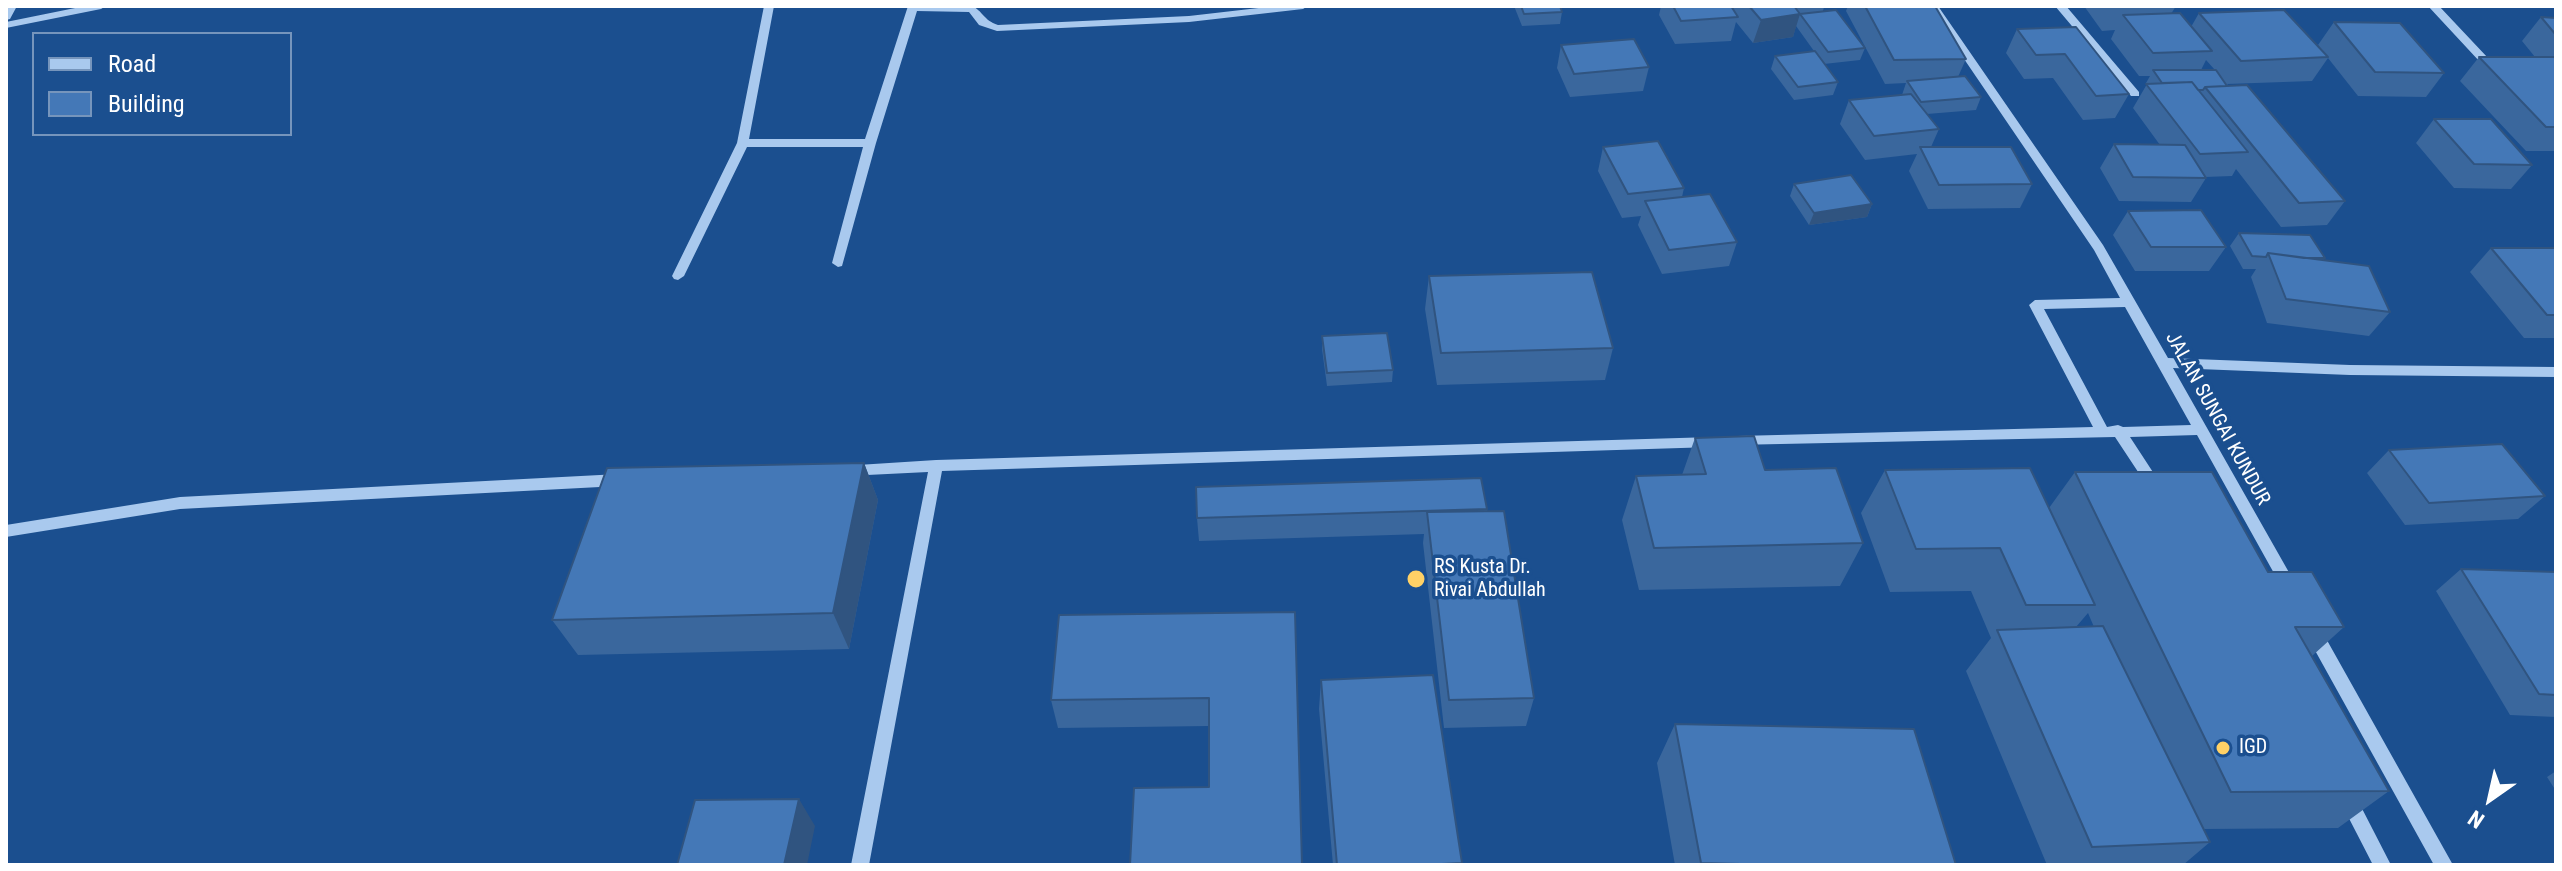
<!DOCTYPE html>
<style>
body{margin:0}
#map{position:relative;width:2562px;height:871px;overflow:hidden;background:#1b4f8f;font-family:"Roboto Condensed",sans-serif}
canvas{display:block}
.frame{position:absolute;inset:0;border:8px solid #fff;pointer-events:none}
.legend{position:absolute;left:32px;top:32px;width:260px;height:104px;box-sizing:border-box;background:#1b4f8f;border:2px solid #7695bc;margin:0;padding:10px 14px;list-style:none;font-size:24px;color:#fff}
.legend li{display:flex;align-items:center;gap:16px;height:40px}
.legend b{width:40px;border:2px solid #7695bc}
.north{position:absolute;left:2450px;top:759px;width:80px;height:80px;-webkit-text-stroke:6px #1b4f8f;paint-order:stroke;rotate:214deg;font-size:22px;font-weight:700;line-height:32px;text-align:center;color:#fff}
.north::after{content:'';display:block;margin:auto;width:28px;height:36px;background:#fff;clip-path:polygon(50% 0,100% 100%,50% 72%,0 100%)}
</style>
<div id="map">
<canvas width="2562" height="871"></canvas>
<div class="frame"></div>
<ul class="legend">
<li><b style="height:10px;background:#a9c9ee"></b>Road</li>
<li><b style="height:22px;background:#4478b7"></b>Building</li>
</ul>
<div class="north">N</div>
</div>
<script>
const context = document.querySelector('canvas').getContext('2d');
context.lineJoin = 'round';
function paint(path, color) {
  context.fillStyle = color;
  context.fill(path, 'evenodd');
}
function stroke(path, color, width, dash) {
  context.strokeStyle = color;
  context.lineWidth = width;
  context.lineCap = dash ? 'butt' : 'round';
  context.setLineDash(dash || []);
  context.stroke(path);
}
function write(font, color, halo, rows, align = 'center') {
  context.font = font + ' "Roboto Condensed",sans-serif';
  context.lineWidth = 7;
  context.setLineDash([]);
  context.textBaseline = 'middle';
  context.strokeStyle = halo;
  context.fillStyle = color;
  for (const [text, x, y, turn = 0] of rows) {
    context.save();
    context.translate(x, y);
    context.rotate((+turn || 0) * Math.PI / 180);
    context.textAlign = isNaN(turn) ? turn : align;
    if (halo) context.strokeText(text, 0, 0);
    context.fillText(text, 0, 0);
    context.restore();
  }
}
paint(new Path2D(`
 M7,6H17L10,19L6,20Z
 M85,6H106L101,9L6,28V22Z
 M764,6H774L749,139H865L908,6H972C983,11 983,20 998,25L1189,16L1276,6H1308L1303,9L1189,22L997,31L979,25L969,12L917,11L876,143L842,266L838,267L832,263L863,147H747L684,276L678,280L674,279L672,276L737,143Z
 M1928,6H1938L2103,245L2168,358L2350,365L2556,367V377L2350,375L2173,368L2295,583L2298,588L2295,593L2290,594L2285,593L2197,435L2130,437L2162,486L2160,490H2150L2115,437L1733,445L1731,441L1733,437L1738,436L2093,427L2029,305L2035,300L2120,298L2094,250ZM2125,307L2191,425L2123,427L2118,425L2107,427L2044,309Z
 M2055,6H2066L2139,92V96H2131Z
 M2428,6H2439L2488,58V62H2480Z
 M1713,437L1718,438L1720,442L1718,446L1713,447L942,471L869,865H851L928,472L847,476L842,474L840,470L842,466L936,460Z
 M619,474L624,476L626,480L624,484L619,486L180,509L6,537V525L180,497Z
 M2313,624L2319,626L2453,865H2434L2307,636L2305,631L2307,626Z
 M2348,791L2354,793L2391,865H2373L2339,799L2342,793Z`), '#a9c9ee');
paint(new Path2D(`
 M1514,6H1560L1562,12L1560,24L1522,26Z
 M1661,6H1844L1824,7L1823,11L1865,48L1860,60L1824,64L1838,82L1833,95L1794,100L1771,69L1775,56L1814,51L1796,26L1793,37L1753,43L1736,22L1731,41L1675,44L1659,15Z
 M1848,6H1935L1966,59L1958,77L1981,97L1976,110L1927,114L1939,129L1931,147L2032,184L2020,208L1928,209L1909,171L1917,154L1865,160L1840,124L1849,100L1902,95L1906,83L1885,84L1846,11Z
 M2084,6H2176L2171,14L2191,27L2199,13L2326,56L2318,45L2334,22L2444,73L2426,97L2358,96L2328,58L2312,81L2227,84L2345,201L2327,225L2281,227L2236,169L2232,176L2205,177L2206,178L2191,202L2119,201L2100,168L2114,144L2160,145L2133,108L2147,84L2146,83L2150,76H2139L2111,39L2115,30L2102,31ZM2206,60L2215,70H2201Z
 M2541,17L2556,18V151H2526L2460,81L2479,57H2535L2522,41Z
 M2076,27L2129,94L2115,118L2083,120L2053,78L2024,79L2006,53L2017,29Z
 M1561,45L1649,67L1643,91L1570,97L1557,68Z
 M2434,119L2532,165L2511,189L2454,188L2416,143Z
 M1603,147L1684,188L1682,197L1737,242L1729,266L1662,274L1638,225L1641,216L1622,218L1598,171Z
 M1794,184L1872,204L1867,217L1809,225L1790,196Z
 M2128,211L2226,247L2209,271H2135L2113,235Z
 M2239,233L2325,258L2323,260L2390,312L2369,336L2267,323L2251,277L2256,269H2243L2230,246Z
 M2491,248H2556V338H2524L2470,272Z
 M1429,276L1613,348L1605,380L1437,385L1425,309Z
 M1322,336L1393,370L1392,382L1327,386L1322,349Z
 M1695,438L1765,470L1863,543L1840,586L1639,590L1622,520L1636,476L1682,475Z
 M2389,450L2545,496L2518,519L2405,525L2367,473Z
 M864,463L878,500L849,649L578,655L552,620Z
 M1885,470L2049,508L2075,472L2268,572L2344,627L2312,656L2389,791L2338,828L2204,829L2210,842L2183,865H2047L1966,671L1991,638L1971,591L1890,592L1861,513ZM2088,613L2094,627H2076Z
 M1487,509L1534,698L1526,726L1444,728L1423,543L1424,534L1199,541L1197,518Z
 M2461,569L2556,572V717L2510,715L2436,591Z
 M1295,612L1209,726L1058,728L1051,700Z
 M1321,680L1462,863L1461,865H1333L1319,709Z
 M1675,724L1956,865H1675L1657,763Z
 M2556,771V791L2547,777Z`), '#3a679d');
paint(new Path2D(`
 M1800,14L1793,37L1753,43L1761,20Z
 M1872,204L1867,217L1809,225L1814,213Z
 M864,463L878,500L849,649L833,613Z
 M799,799L815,826L807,865H784Z`), '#305480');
const building = new Path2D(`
 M1521,6H1560L1562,12L1524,14Z
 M1673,6H1731L1738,17L1681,21Z
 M1749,6H1794L1800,14L1761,20Z
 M1865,6H1935L1966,59L1894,60Z
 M2114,6H2165L2115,7Z
 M1836,10L1865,48L1828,52L1800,14Z
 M2284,10L2328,57L2241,61L2199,13Z
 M2180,13L2212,51L2153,53L2123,15Z
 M2541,17L2556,18V35Z
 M2334,22L2400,23L2444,73L2375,72Z
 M2076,27L2129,94L2096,96L2065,54L2036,55L2017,29Z
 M1634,39L1649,67L1574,74L1561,45Z
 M1815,51L1838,82L1798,87L1775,56Z
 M2479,57H2554L2556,59V127H2546Z
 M2153,70H2216L2227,86L2205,87L2203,90H2198L2192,82L2162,83Z
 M1965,76L1981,97L1921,102L1907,81Z
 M2192,82L2248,152L2200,154L2146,84Z
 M2247,85L2345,201L2299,203L2205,87Z
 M1911,94L1939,129L1874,136L1849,100Z
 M2434,119H2491L2532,165L2474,164Z
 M1658,141L1684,188L1628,194L1603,147Z
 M2114,144L2185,145L2206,178L2133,177Z
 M1920,147H2011L2032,184L1939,185Z
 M1851,175L1872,204L1814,213L1794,184Z
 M1710,194L1737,242L1669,250L1645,201Z
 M2201,210L2226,247H2151L2128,211Z
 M2239,233L2310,235L2325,258H2304L2268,253L2266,257L2252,256Z
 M2491,248H2556V315H2547Z
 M2268,253L2369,266L2390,312L2286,299Z
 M1592,272L1613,348L1441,353L1429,276Z
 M1387,333L1393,370L1327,373L1322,336Z
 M1754,436L1765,470L1836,468L1863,543L1654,548L1636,476L1706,474L1695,438Z
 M2502,444L2545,496L2429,503L2389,450Z
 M864,463L833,613L552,620L607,468Z
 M2030,468L2095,605H2026L2000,548L1916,549L1885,470Z
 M2075,472H2212L2268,572H2312L2344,627H2295L2389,791L2231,792Z
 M1481,478L1487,509L1197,518L1196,487Z
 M1504,511L1534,698L1449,700L1427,512Z
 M2461,569L2556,572V695L2539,694Z
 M1295,612L1302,865H1130L1134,788L1209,787V698L1051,700L1059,615Z
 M2103,626L2210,842L2092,847L1997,630Z
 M1433,675L1462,863L1422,865H1337L1321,680Z
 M1675,724L1914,729L1956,865H1780L1701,863Z
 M799,799L784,865H677L695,800Z`);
paint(building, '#4478b7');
stroke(building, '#305480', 2);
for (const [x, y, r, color] of [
 [1416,579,10,"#ffd166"],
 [2223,748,8,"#ffd166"]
]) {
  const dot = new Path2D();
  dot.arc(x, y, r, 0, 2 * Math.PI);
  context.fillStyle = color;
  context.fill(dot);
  stroke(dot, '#1b4f8f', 3);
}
write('20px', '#fff', '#1b4f8f', [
 ["JALAN SUNGAI KUNDUR",2217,419,61]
]);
write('20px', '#fff', '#1b4f8f', [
 ["RS Kusta Dr.",1434,568],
 ["Rivai Abdullah",1434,591],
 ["IGD",2239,748]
], 'left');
</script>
